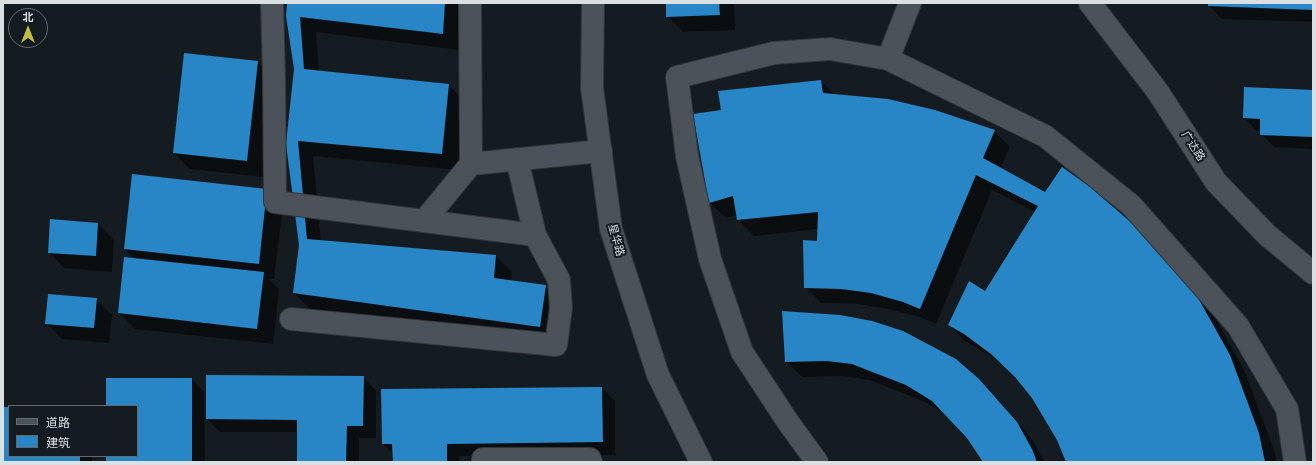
<!DOCTYPE html>
<meta charset="utf-8">
<style>
body{margin:0}
#map{position:relative;width:1316px;height:465px;overflow:hidden;background:#151c21;font-family:Quicksand,"Noto Sans SC",sans-serif}
canvas{display:block}
.frame{position:absolute;inset:0;border:4px solid #dadfe2;pointer-events:none}
.legend{position:absolute;left:8px;top:405px;width:130px;height:52px;box-sizing:border-box;background:#151c21;border:1px solid #646a6e;margin:0;padding:5px 7px;list-style:none;font-size:12px;color:#dadfe2}
.legend li{display:flex;align-items:center;gap:8px;height:20px}
.legend b{width:20px;border:1px solid #646a6e}
.north{position:absolute;left:8px;top:8px;width:40px;height:40px;box-sizing:border-box;background:#151c21;border:1px solid #646a6e;border-radius:50%;rotate:0deg;font-size:11px;font-weight:700;line-height:16px;text-align:center;color:#dadfe2}
.north::after{content:'';display:block;margin:auto;width:14px;height:18px;background:#bfbe42;clip-path:polygon(50% 0,100% 100%,50% 72%,0 100%)}
</style>
<div id="map">
<canvas width="1316" height="465"></canvas>
<div class="frame"></div>
<ul class="legend">
<li><b style="height:5px;background:#4b5259"></b>道路</li>
<li><b style="height:11px;background:#2986c6"></b>建筑</li>
</ul>
<div class="north">北</div>
</div>
<script>
const context = document.querySelector('canvas').getContext('2d');
context.lineJoin = 'round';
function paint(path, color) {
  context.fillStyle = color;
  context.fill(path, 'evenodd');
}
function stroke(path, color, width, dash) {
  context.strokeStyle = color;
  context.lineWidth = width;
  context.lineCap = dash ? 'butt' : 'round';
  context.setLineDash(dash || []);
  context.stroke(path);
}
function write(font, color, halo, rows, align = 'center') {
  context.font = font + ' Quicksand,"Noto Sans SC",sans-serif';
  context.lineWidth = 4;
  context.setLineDash([]);
  context.textBaseline = 'middle';
  context.strokeStyle = halo;
  context.fillStyle = color;
  for (const [text, x, y, turn = 0] of rows) {
    context.save();
    context.translate(x, y);
    context.rotate((+turn || 0) * Math.PI / 180);
    context.textAlign = isNaN(turn) ? turn : align;
    if (halo) context.strokeText(text, 0, 0);
    context.fillText(text, 0, 0);
    context.restore();
  }
}
paint(new Path2D(`
 M288,3H462L459,50L316,32L319,71L449,85L464,101L457,170L313,156L321,241L496,256L512,272L511,282L546,286L562,302L555,342L310,309L294,293L300,245L295,69Z
 M667,3H734L735,30L683,32L667,16Z
 M1209,3H1313V22L1222,19L1209,6Z
 M185,54L258,62L274,78L263,177L190,169L174,153Z
 M821,81L835,95L994,131L1010,147L1000,169L1045,193L1062,168L1208,304L1245,372L1274,450L1277,462H1067L1058,440L1033,398L1009,369L981,350L965,341L949,325L986,292L1035,212L992,190L936,324L920,317L888,309L858,304L821,303L805,287L818,242L819,229L754,236L738,220L737,215L726,218L710,203L722,110Z
 M1313,91V149L1274,147L1261,134V131H1257L1244,118Z
 M133,175L283,206L274,279H269L279,289L273,344L135,329L119,313L135,259L125,249Z
 M98,224L114,240L112,272L64,268L49,252Z
 M96,299L112,315L109,343L62,339L46,323Z
 M783,312L979,380L1011,414L1032,439L1045,462H984L967,437L947,415L923,401L869,380L843,376L802,377L786,361Z
 M363,377L376,390V438H359V462H298V432H220L207,419Z
 M192,379L204,392L205,462H107V456H137V406H107Z
 M602,388L615,401V455L459,456V462H394L393,454L383,444Z
 M3,408H9V456H92V462H3Z`), '#0007');
paint(new Path2D(`
 M287,3H445L443,34L300,17L304,69L449,84L442,154L298,141L307,239L496,255L494,278L546,285L540,327L293,293L299,245L286,144L294,69L286,16Z
 M666,3H719L720,15L666,17Z
 M1208,3H1313V10L1208,6Z
 M184,53L258,61L247,161L173,153Z
 M821,80L823,93L888,99L935,110L995,130L983,158L1045,192L1062,167L1090,187L1134,225L1192,287L1230,355L1259,433L1265,462H1066L1057,440L1032,398L1015,377L991,354L964,334L948,325L969,281L985,291L1038,206L976,175L920,309L903,302L871,293L841,289L804,288L803,240L817,241L818,212L737,220L733,196L709,203L693,114L721,110L718,91Z
 M1244,87L1313,90V137L1260,135V119L1243,118Z
 M132,174L267,189L259,264L124,249Z
 M50,219L98,223L96,256L48,253Z
 M124,257L264,272L257,329L118,313Z
 M48,294L97,298L94,328L45,324Z
 M782,311L840,315L872,321L903,331L956,359L979,379L1017,422L1032,449L1037,462H983L967,438L932,401L906,385L875,373L852,364L826,361L785,362Z
 M206,375L364,376L363,426H347L346,462H297V420L206,419Z
 M106,378H192V462H106V456H137V406H106Z
 M602,387L603,442L447,444V462H393L392,444H382L381,389Z
 M3,407H9V456H80V462H3Z`), '#2986c6');
const minor = new Path2D(`
 M272,3L274,77L275,202L424,221L471,164L470,3
 M593,3L592,88L611,229L658,375L701,462
 M910,3L888,59L1045,136L1131,205L1238,326L1287,409L1295,462
 M1090,3L1158,92L1216,182L1267,235L1313,273
 M471,164L601,151
 M424,221L535,235
 M291,319L556,345L561,308L559,280L535,235L517,159
 M483,462V459H590L591,462
 M817,462L788,422L742,352L710,259L687,156L677,77L774,53L830,49L888,59`);
stroke(minor, '#32363a', 24);
stroke(minor, '#4b5259', 22);
write('11px', '#dadfe2', '#151c21', [
 ["广达路",1193,146,57],
 ["星华路",616,240,75]
]);
</script>
